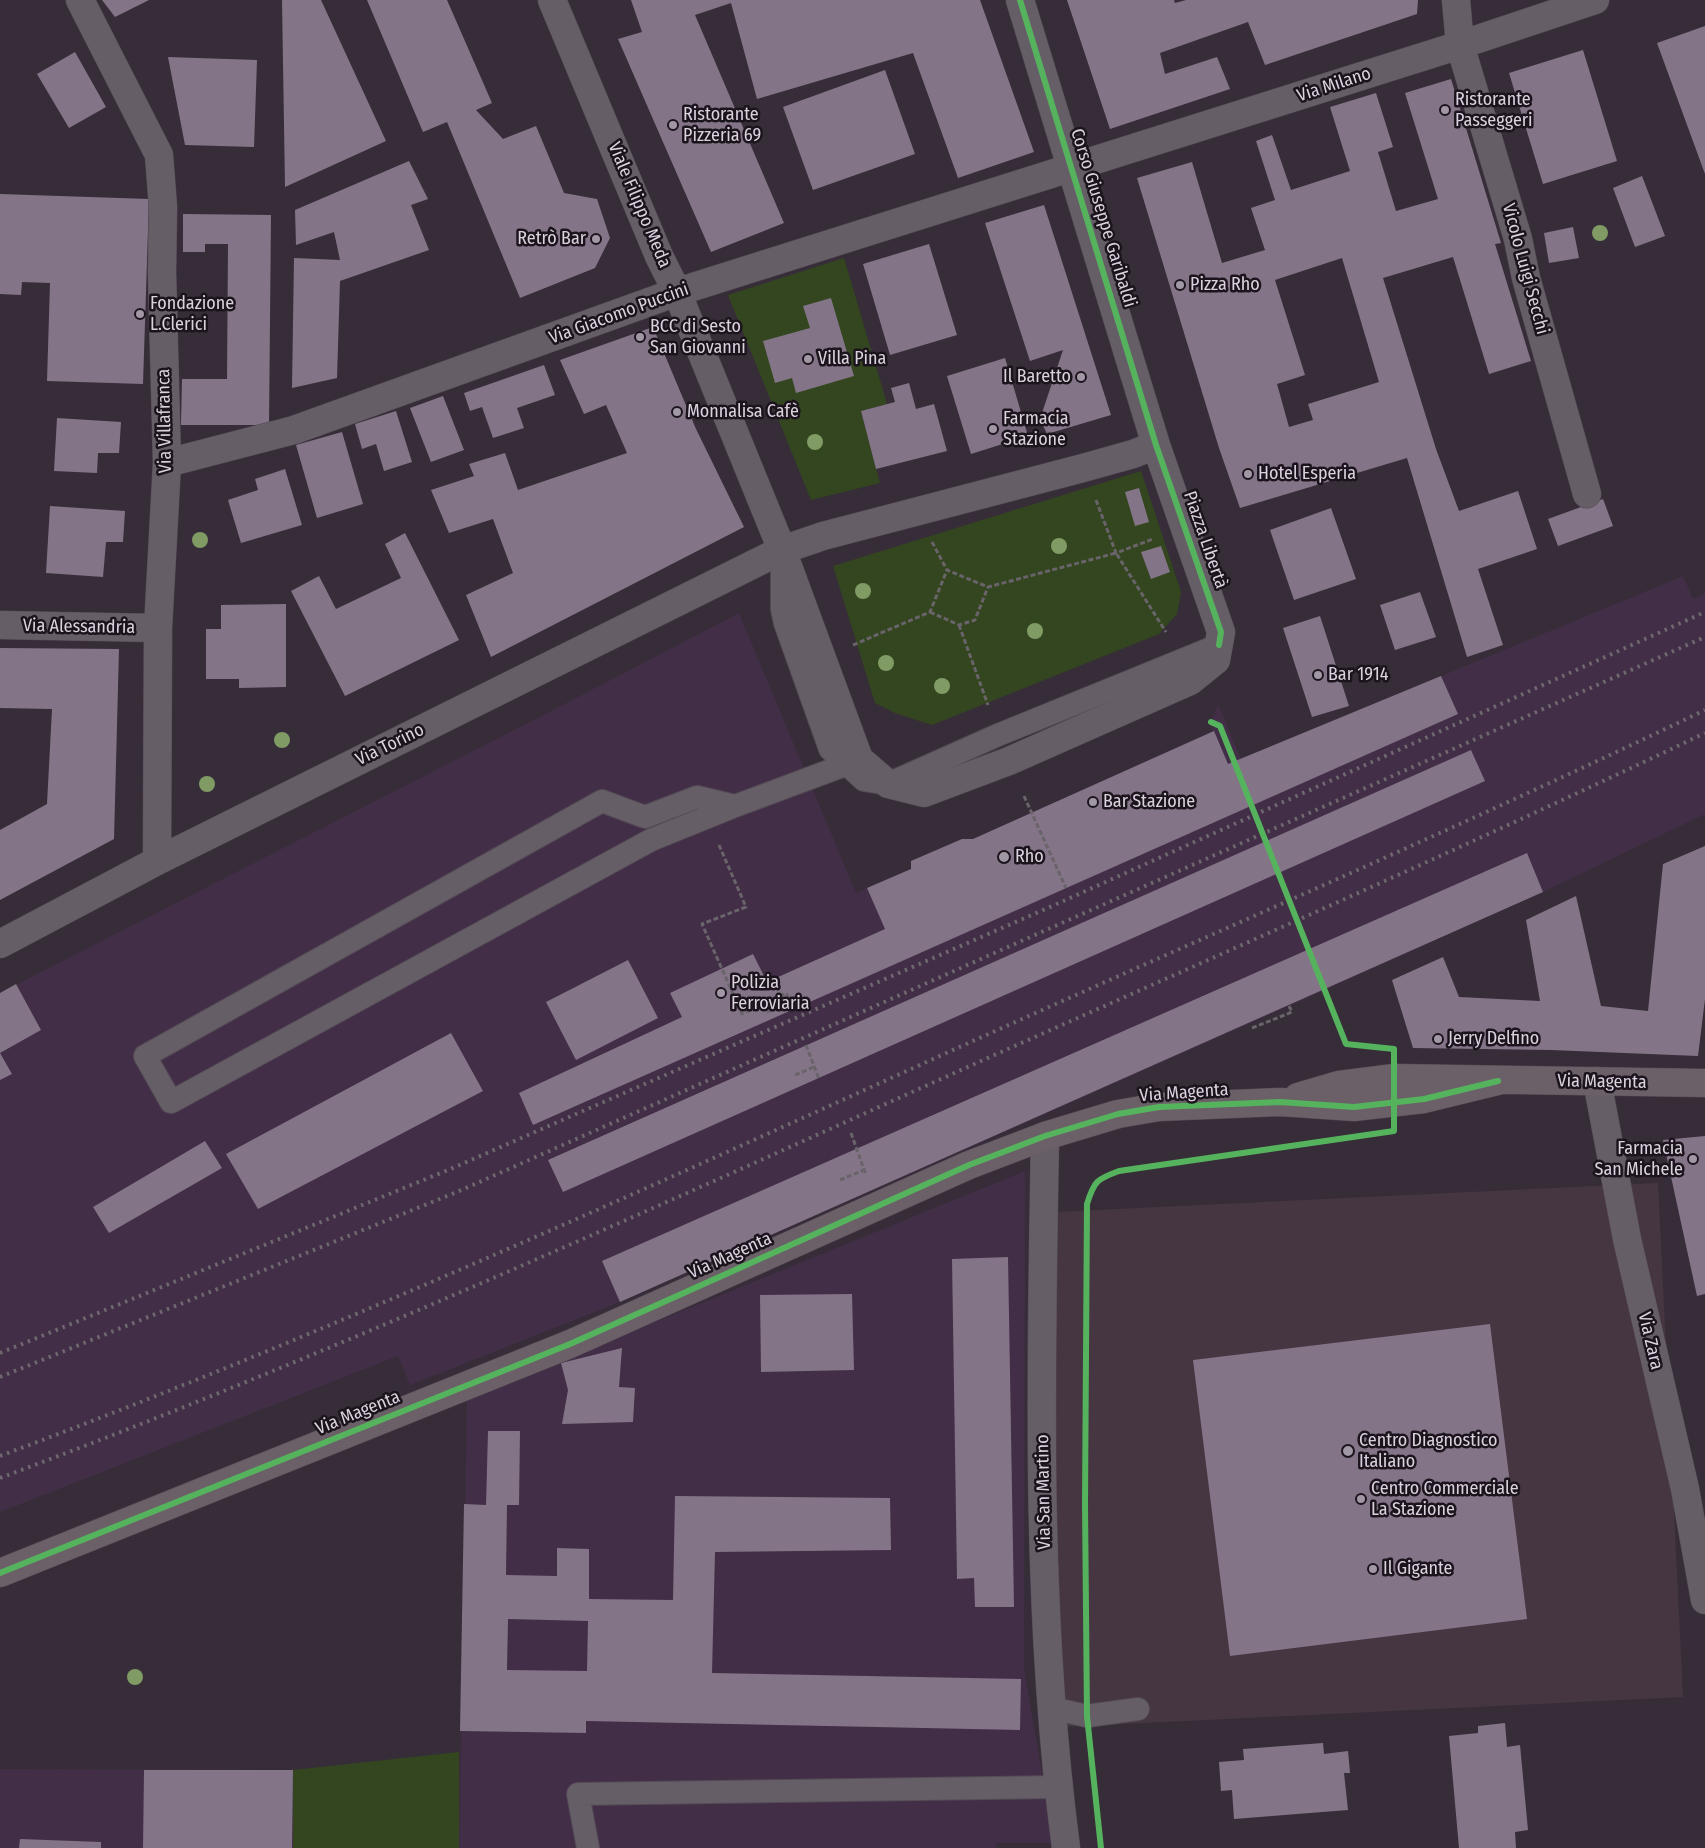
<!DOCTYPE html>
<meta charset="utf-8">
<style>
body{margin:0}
canvas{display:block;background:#362d38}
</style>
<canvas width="1705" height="1848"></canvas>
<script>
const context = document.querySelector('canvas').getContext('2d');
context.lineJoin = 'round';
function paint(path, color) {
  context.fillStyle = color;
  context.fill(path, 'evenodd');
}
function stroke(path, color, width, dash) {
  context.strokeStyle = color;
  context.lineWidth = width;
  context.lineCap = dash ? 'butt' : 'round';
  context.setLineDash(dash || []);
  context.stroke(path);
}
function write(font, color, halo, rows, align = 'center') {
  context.font = font + ' "Fira Sans Condensed",sans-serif';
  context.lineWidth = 5;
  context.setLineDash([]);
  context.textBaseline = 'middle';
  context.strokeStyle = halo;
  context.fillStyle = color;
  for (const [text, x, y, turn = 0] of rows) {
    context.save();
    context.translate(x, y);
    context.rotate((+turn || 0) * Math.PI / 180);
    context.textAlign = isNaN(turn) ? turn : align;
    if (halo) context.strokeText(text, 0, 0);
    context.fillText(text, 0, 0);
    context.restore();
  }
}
paint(new Path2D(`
 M1658,1183L1683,1697L1060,1727L1035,1213Z`), '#463642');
paint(new Path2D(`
 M1683,576L1693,599L1705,594V814L1543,892L1289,1006L620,1302L410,1385L398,1356L0,1512V993L557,708L739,613L856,893L911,869V861L962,839H973L1213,731L1211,722L1218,704L1241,759Z
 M1025,1171L1024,1669L1054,1843H996L997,1848H459L467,1399Z
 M0,1769L293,1770V1848H0Z`), '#422e47');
paint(new Path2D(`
 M844,258L887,404L861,411L880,483L811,500L728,295Z
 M1141,471L1181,592L1177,614L1159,634L932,725L895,713L875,703L833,566Z
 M459,1752V1848H293V1770Z`), '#33461f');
paint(new Path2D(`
 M102,0H149L115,17Z
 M282,0H321L386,141L285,187Z
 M367,0H447L492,103L476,110L503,139L536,126L564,193L597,199L610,238L595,268L520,298L447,122L423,132Z
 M631,0H980L1034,152L958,178L913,53L757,99L731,3L695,15L784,223L711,252L618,39L642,32Z
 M1067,0H1174L1175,3L1186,0H1418L1417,14L1265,65L1248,22L1160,53L1165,74L1217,57L1230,89L1110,129Z
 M1705,26V174L1657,43Z
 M1583,50L1617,161L1543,184L1509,73Z
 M75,52L106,107L69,128L37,74Z
 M168,57L257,60L254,147L185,145Z
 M885,70L915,154L813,190L783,107Z
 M1451,79L1501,243L1495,244L1531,361L1489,374L1453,257L1383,278L1436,449L1459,511L1518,491L1537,549L1478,569L1503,645L1467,657L1407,458L1240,508L1219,448L1137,178L1192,162L1222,263L1265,250L1251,208L1275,200L1256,141L1272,135L1291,190L1350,171L1330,107L1376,93L1393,147L1378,152L1396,211L1438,199L1405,93ZM1342,258L1379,382L1308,404L1313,420L1289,427L1277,384L1305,375L1275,280Z
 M409,161L428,199L411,205L429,250L340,281L337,378L292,388L294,258L340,260L334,232L296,245L295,210Z
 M1642,176L1665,236L1635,247L1613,188Z
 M0,194L149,199L143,384L47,381L50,283L22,282L21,295L0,294Z
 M1044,205L1111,415L1047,434L1040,419L1063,350L1030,361L985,223Z
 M183,214L271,215L269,425H181L182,379H227L228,244H205V252H183Z
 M1573,227L1579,258L1549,263L1544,233Z
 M929,244L957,335L890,355L863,264Z
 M831,298L854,376L796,393L792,378L775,383L763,341L810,328L803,306Z
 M653,327L696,429L744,527L491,657L466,595L513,573L493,519L449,533L431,490L474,476L469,464L505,453L518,490L627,453L606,405L584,414L560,360Z
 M1005,358L1028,436L971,454L947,376Z
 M544,365L555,395L517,408L524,428L493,438L482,407L470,411L464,393Z
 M909,383L916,409L934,404L947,451L876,469L861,411L895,402L891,388Z
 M443,396L464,450L431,462L410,408Z
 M396,411L412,462L384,471L376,444L362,449L355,424Z
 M57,418L121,422L119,453H98L97,473L54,471Z
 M342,432L363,504L317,518L296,445Z
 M285,469L302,525L241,543L228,500L258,490L255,479Z
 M1139,488L1149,522L1135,526L1125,492Z
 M1603,499L1613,526L1558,546L1548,519Z
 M50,506L125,511L123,542H106L103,577L46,573Z
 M1331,508L1356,579L1294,600L1270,530Z
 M405,533L459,640L345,696L291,591L319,576L336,609L401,578L385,544Z
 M1161,546L1170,572L1151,579L1141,552Z
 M1420,592L1436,637L1395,650L1380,605Z
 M286,604V687L239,688V679H206V629H221V605Z
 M1320,616L1349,706L1312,717L1283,628Z
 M0,648L119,649L114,839L0,900V830L47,804L52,709L0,708Z
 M1441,676L1458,714L533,1125L519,1093L682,1017L670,993L753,954L767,982L885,929L867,888L911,869V861L962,839H973L1214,731L1228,764Z
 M1471,750L1485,781L563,1192L548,1160Z
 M1705,846V999L1698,1056L1551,1050L1413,1048L1392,980L1443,957L1459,997L1540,1001L1526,920L1576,896L1601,1006L1648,1011L1663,864Z
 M1527,853L1543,892L620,1302L602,1261Z
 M628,960L658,1018L576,1060L546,1002Z
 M16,984L41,1030L0,1053L12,1074L0,1080V993Z
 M451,1033L483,1091L258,1209L226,1154Z
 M1705,1136V1294L1697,1296L1663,1140Z
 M205,1141L222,1168L109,1233L93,1207Z
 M1008,1257L1014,1607H975L974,1578L957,1579L952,1259Z
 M852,1294L854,1370L761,1372L760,1295Z
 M1490,1324L1527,1619L1230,1656L1193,1360Z
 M622,1348L619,1387L635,1388L633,1422L562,1424L568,1390L561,1363Z
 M488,1431H520L519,1505H507L506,1575L557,1576V1548L589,1549V1599L673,1600L675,1496L890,1498L891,1550L715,1552L712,1673L1021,1679L1020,1730L586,1721V1733L460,1731L464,1504L486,1505ZM508,1619L588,1621L587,1671L507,1670Z
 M1505,1723L1507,1747L1520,1745L1528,1830L1515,1832L1516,1848H1459L1449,1736L1478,1733V1726Z
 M1323,1743L1324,1754L1348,1751L1350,1773H1344L1348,1810L1234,1819L1232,1790L1221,1791L1219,1762L1244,1760L1243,1749Z
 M144,1770H293L292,1848H143Z
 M20,1839L101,1842V1848H19Z`), '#847487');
const lane = new Path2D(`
 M782,561V609L785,623L830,749L864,780L888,784L998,735L1219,645
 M735,806L697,797L645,817L602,801L145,1056L171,1102L651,840L735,806L845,765
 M1051,1708L1087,1716L1138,1709
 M588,1848L578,1794L1058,1787`);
const street = new Path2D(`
 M80,0L159,155L163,207L162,272L167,463L158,628L157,861
 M552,0L659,256L677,292L782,550L859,759L888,784L924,793L1009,761L1190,681L1216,660L1221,632L1156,445L1020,0
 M1456,0L1460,45L1518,239L1526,278L1587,494
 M167,463L294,430L677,292L1460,45L1595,0
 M0,625L158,628
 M0,944L157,861L782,550L823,536L1083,468L1133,454L1156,445
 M1597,1081L1627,1239L1685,1489L1705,1600
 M1045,1136C1041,1373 1035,1613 1066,1848`);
const secondary = new Path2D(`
 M1298,1097L1339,1085L1394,1078L1705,1083
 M0,1573L570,1344L969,1165L1045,1136L1118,1114L1159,1107L1280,1102L1354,1107L1424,1099L1498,1081`);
stroke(lane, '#534a55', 24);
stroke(street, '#534a55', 29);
stroke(secondary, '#534a55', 29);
stroke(new Path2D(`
 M1096,500L1116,553L1153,539
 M932,542L947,570
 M930,612L959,625L975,620L988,587
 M959,625L988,705
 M853,645L930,612L947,570L988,587L1116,553L1166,632
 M1211,722L1220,726L1234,760
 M1024,796L1066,888
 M719,845L746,907L702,924L742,1014L786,993L795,1008
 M767,1012L791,1001
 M1336,1020L1346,1044L1364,1046
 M1252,1028L1292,1012L1289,1006
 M806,1045L819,1079
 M795,1075L814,1067
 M851,1133L866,1175
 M840,1180L864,1170`), '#69636a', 3, [5, 2.5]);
stroke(lane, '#665e67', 22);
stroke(street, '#665e67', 28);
stroke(secondary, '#6b6068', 28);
stroke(new Path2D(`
 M0,1353L448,1170L1059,903L1705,612
 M0,1377L457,1192L1705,637
 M0,1456C327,1334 646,1189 964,1045C1211,934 1461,827 1705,710
 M0,1478C333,1354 657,1207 981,1061C1223,953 1466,847 1705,733`), '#6f6870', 4, [2.5, 5]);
stroke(new Path2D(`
 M1020,0L1156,445L1221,632L1219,645
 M0,1573L570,1344L969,1165L1045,1136L1118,1114L1159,1107L1280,1102L1354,1107L1424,1099L1498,1081
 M1101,1848L1087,1716L1085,1504L1087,1204C1094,1181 1097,1179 1119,1171L1394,1131V1049L1346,1044L1220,726L1211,722`), '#56b35d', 6);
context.fillStyle = '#809b64';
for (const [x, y] of [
 [1600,233],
 [815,442],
 [200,540],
 [1059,546],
 [863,591],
 [1035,631],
 [886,663],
 [942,686],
 [282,740],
 [207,784],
 [135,1677]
]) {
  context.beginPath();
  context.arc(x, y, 8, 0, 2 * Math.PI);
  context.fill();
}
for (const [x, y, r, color] of [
 [1445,110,5,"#a298a5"],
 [673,125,5,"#a298a5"],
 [596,239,5,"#a298a5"],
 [1180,285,5,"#a298a5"],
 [140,314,5,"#a298a5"],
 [640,337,5,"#a298a5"],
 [808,359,5,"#a298a5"],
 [1081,377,5,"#a298a5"],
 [677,412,5,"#a298a5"],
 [993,429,5,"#a298a5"],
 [1248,474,5,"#a298a5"],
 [1318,675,5,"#a298a5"],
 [1093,802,5,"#a298a5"],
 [1004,857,6,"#a298a5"],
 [721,993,5,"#a298a5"],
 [1438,1039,5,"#a298a5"],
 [1693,1159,5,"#a298a5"],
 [1348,1451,6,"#a298a5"],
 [1361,1499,5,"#a298a5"],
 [1373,1569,5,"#a298a5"]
]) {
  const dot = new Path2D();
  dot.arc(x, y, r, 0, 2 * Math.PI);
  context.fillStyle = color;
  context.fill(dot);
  stroke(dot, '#1c141d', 2);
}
write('18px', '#dcd1df', '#1c141d', [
 ["Via Milano",1334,85,-18],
 ["Viale Filippo Meda",639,205,67],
 ["Corso Giuseppe Garibaldi",1103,218,73],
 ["Vicolo Luigi Secchi",1525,269,75],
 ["Via Giacomo Puccini",619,314,-20],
 ["Via Villafranca",165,421,-91],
 ["Piazza Libertà",1205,540,71],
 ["Via Alessandria",79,627,1],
 ["Via Torino",390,745,-26],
 ["Via Magenta",1602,1082,1],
 ["Via Magenta",1184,1093,-4],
 ["Via Magenta",730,1256,-24],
 ["Via Zara",1650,1341,77],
 ["Via Magenta",358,1413,-22],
 ["Via San Martino",1044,1492,-91]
]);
write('18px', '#dcd1df', '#1c141d', [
 ["Ristorante",1455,100],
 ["Passeggeri",1455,121],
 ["Ristorante",683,115],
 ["Pizzeria 69",683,136],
 ["Retrò Bar",586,239,"right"],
 ["Pizza Rho",1190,285],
 ["Fondazione",150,304],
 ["L.Clerici",150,325],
 ["BCC di Sesto",650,327],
 ["San Giovanni",650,348],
 ["Villa Pina",818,359],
 ["Il Baretto",1071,377,"right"],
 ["Monnalisa Cafè",687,412],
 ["Farmacia",1003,419],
 ["Stazione",1003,440],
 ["Hotel Esperia",1258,474],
 ["Bar 1914",1328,675],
 ["Bar Stazione",1103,802],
 ["Rho",1015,857],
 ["Polizia",731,983],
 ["Ferroviaria",731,1004],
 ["Jerry Delfino",1448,1039],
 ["Farmacia",1683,1149,"right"],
 ["San Michele",1683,1170,"right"],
 ["Centro Diagnostico",1359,1441],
 ["Italiano",1359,1462],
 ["Centro Commerciale",1371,1489],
 ["La Stazione",1371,1510],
 ["Il Gigante",1383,1569]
], 'left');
</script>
